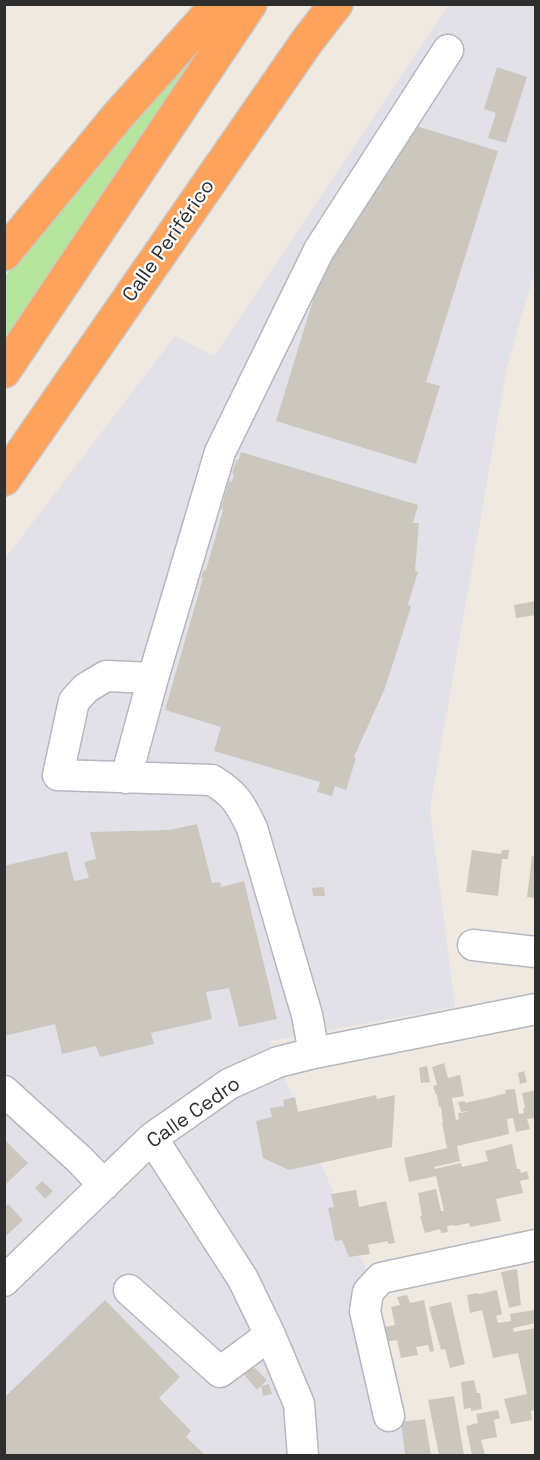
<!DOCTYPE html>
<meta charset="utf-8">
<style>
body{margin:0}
#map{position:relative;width:540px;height:1460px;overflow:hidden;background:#efe9e1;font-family:"Space Grotesk",sans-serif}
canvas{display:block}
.frame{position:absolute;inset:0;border:6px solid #2e2e2e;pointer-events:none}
</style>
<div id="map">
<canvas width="540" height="1460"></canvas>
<div class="frame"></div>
</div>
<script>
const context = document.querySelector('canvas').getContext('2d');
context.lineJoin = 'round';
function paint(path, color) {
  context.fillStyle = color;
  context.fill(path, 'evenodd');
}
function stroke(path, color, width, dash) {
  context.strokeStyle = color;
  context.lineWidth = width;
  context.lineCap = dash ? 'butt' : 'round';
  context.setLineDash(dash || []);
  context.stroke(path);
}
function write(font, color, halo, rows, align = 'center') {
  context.font = font + ' "Space Grotesk",sans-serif';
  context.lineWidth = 4.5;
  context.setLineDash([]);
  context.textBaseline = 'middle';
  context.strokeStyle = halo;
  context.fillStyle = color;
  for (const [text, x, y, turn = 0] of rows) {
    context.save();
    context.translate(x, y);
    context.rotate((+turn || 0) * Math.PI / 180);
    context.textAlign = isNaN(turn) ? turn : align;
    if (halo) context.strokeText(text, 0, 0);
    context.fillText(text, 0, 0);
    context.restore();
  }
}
paint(new Path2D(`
 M448,5H535V270L507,367L430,809L455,1007L269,1041L368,1274L415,1455H5L4,560L175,336L214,356Z`), '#e3e1e8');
paint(new Path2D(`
 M223,23L5,351V276L114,147L151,100Z`), '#b6e59e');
paint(new Path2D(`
 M497,67L527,77L506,143L488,138L496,113L484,109Z
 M410,124L498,151L426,382L440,386L416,464L276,421L331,241Z
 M241,452L418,505L413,523H419L415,571L418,572L408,604L411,607L385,688L354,757L356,758L346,790L335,786L332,796L317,792L320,782L214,751L221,727L165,710L203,578H201L203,571L206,570L223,510L221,509L229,481L232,482L234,474H232L236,460L238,461Z
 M536,601V615L516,618L514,605Z
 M197,824L212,883L220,882L221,887L244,881L277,1019L239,1027L229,988L206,992L212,1019L151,1033L154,1044L100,1057L96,1046L62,1054L55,1024L4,1036V866L67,851L74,881L89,878L84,862L96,859L90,832L169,830Z
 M472,850L501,854L502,850H509L508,859H502L498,896L466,892Z
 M532,856H536V898L527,897Z
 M324,887L325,896H313L312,888Z
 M444,1063L448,1078L460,1075L464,1096L452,1098L456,1120L459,1119L458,1113L467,1112V1111L461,1112L458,1102L465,1101V1103L492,1097L506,1093L505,1090L515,1089L519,1114L524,1113L523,1108H525L522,1093L536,1090V1118L527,1119L530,1129L516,1132L513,1118L507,1119L509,1134L457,1146L460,1161L434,1167L435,1169L461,1163L462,1167L488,1161L485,1151L512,1144L517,1169H520L521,1173L527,1171L529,1179L520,1181L523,1193L496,1199L501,1221L470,1227L469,1223L455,1226L454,1225L447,1226L448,1232L441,1233L440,1229L425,1233L420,1216H422L418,1193L436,1189L441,1211H444L436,1176L409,1182L404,1158L447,1148L442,1123H443L441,1107H439L437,1095H436L433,1086L437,1085L432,1067Z
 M427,1066L430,1082L421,1083L419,1068Z
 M524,1071L527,1082L520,1084L518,1073Z
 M376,1095L377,1099L395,1095L392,1147L289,1170L263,1158L256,1121L272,1117L270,1108L284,1106L283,1100L295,1097L298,1112Z
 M4,1139L28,1163L4,1186Z
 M42,1181L53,1191L45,1199L35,1188Z
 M356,1190L359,1207L386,1201L395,1243L388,1244V1241L368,1245L370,1254L349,1257L342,1240L335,1241L328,1208L334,1207L331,1194Z
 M8,1204L23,1220L6,1236L4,1234V1208Z
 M517,1269L521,1305L509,1308L501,1272Z
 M497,1290L502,1314L496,1316L498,1323L511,1321L510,1314L534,1310L536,1318V1323L513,1328L514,1332L536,1328V1410L531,1411L532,1420L511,1424L504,1399L527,1394L518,1353L493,1358L482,1310L470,1313L467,1295L478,1293L479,1294Z
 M407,1295L410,1303L424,1300L434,1351L430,1352L428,1345L416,1347L418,1355L401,1358L397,1340L378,1343L375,1329L395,1325L391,1307L400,1305L397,1297Z
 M105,1300L180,1377L159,1398L191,1431L186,1437L205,1455H4V1398Z
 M451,1302L465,1364L450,1368L445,1349L441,1350L429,1307Z
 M255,1368L267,1380L257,1390L242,1372Z
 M474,1380L477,1393H480L482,1409L471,1411V1408L464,1409L461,1382Z
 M269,1384L272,1394L263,1396L261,1386Z
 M454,1396L464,1455H439L428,1400Z
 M498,1410L500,1418L494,1420L497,1437L481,1440L485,1455H472L466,1426L478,1423L476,1414Z
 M425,1419L431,1455H405L401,1422Z`), '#cbc7bf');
const minor = new Path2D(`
 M153,678L106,676L86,688L74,701L58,775L212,780C235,794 240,803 252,828L307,1015L314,1053
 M126,778L153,678L220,452L319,250L448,50
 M473,945L536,952
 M4,1091L79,1159L104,1185
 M152,1138L243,1279L270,1335L299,1404L303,1456
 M4,1281L152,1138L229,1084L278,1062L314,1053L536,1009
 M129,1290L220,1372L270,1335
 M389,1416L365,1311L368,1292L381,1278L536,1245`);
const highway = new Path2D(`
 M4,254L117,117L218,4
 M4,371L250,4
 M4,479L308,40L336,4`);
stroke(minor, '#b4b7c1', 33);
stroke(highway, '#c9c9c9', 36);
stroke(minor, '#fff', 30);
stroke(highway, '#ffa35c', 33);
write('20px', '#2e2e2e', '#fff', [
 ["Calle Periférico",169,241,-55],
 ["Calle Cedro",194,1113,-35]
]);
</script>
